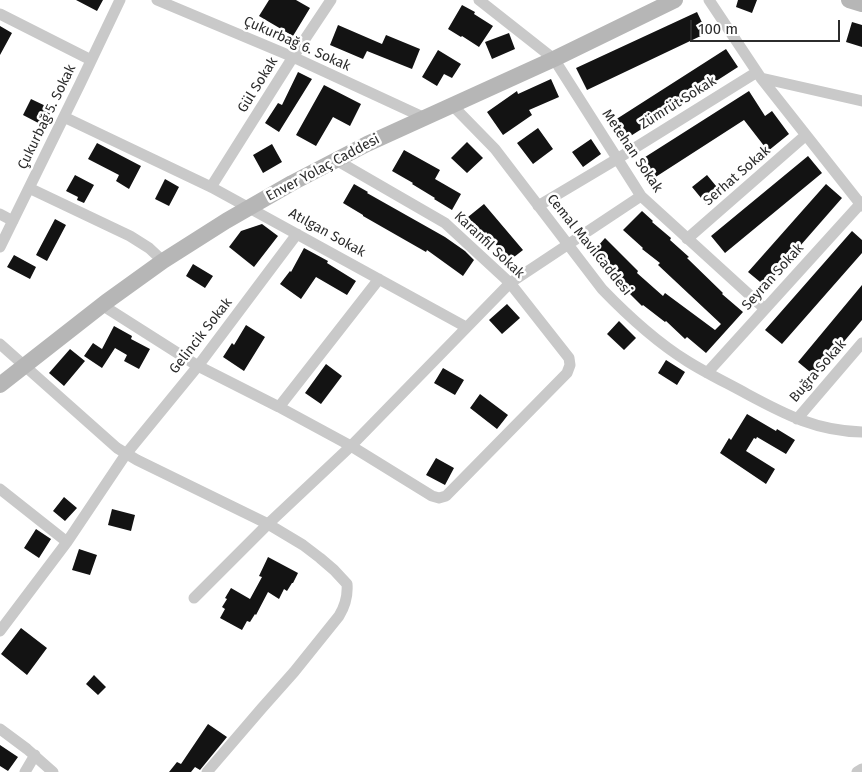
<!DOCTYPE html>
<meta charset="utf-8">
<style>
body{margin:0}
#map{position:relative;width:862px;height:772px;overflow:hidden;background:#fff;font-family:"Fira Sans",sans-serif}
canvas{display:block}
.scale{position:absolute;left:690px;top:20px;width:150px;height:22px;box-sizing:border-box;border:2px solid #2c2c2c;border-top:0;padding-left:6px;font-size:15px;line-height:18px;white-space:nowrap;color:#2c2c2c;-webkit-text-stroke:4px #fff;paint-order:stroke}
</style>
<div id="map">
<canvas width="862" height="772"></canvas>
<div class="scale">100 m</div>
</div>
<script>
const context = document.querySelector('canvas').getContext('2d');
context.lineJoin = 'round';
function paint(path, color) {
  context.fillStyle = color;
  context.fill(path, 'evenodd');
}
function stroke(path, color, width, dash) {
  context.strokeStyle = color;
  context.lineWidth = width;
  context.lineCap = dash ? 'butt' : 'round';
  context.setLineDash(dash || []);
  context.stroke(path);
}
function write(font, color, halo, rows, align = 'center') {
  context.font = font + ' "Fira Sans",sans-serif';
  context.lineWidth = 5;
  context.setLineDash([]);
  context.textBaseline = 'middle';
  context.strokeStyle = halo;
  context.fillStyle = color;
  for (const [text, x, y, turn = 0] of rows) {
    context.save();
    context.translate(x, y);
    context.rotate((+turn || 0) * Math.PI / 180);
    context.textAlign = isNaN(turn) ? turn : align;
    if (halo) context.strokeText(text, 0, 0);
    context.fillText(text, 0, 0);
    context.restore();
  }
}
paint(new Path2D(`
 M76,0H103L97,11Z
 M269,0H296L310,8L293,36L259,16Z
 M738,0H757L752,13L736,7Z
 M462,5L475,12L474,14L493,26L479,47L462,36L461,37L448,29Z
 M697,12L707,33L587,90L576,68Z
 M852,22L862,25V47L846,42Z
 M338,25L382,44L386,35L420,49L412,69L367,51L363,59L330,45Z
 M0,26L12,33L0,55Z
 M509,33L515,49L492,59L485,42Z
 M726,49L738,67L626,139L615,120Z
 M438,50L461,64L452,78L444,74L437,86L422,77Z
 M298,72L312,79L279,132L265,123L278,103L282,105Z
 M551,79L559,97L529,110L532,115L503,135L487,112L517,91L518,94Z
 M324,85L361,104L350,126L333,117L316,146L296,135Z
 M749,91L765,116L772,111L789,134L768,151L744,120L654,178L642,159Z
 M31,99L52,109L44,126L23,115Z
 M538,128L553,149L533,164L517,143Z
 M591,139L601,154L583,167L572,152Z
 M467,142L483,158L467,173L451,158Z
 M97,143L141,166L129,189L116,181L119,175L88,159Z
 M272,144L282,162L263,173L253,155Z
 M404,150L440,170L435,179L461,194L452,210L434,199L435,198L412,184L413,183L392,171Z
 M808,156L822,173L725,253L711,236Z
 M75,175L94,185L84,203L77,200L78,197L66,191Z
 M707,175L721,192L706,204L692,187Z
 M165,179L179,187L169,206L155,199Z
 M354,184L368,192L367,193L445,237L465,251L474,260L463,276L427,250L426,252L363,216V215L343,203Z
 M826,184L842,198L765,286L748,272Z
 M484,204L523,250L509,261L486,232L483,235L468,217Z
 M642,211L653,221L652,222L671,238L670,240L689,257L687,258L723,293L722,294L743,312L706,353L687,337L685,339L666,321L665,322L643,305L642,306L610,274L611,272L591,254L605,238L638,271L637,273L663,296L665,293L715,330L721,324L658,265L660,263L642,249L643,248L623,230Z
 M55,219L66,225L47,261L36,255Z
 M262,224L278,236L254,267L229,247L241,231Z
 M852,231L862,240V253L782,344L765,330Z
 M304,248L328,261L327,263L356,281L347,295L316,277L301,299L280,284L290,271L291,272Z
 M14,255L36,267L30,279L7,267Z
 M193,264L213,276L205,288L186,276Z
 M862,285V320L815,376L798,362Z
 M507,304L520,318L502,334L489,320Z
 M619,321L636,338L624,350L607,334Z
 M246,325L265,337L244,371L223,357L232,343L234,345Z
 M114,326L132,336L131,339L150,349L139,369L124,361L127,355L115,348L102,368L84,356L93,343L102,349Z
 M70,349L85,361L64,386L49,373Z
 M666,360L685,372L677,385L658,373Z
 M326,364L342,376L321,404L305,393Z
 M443,368L464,380L455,395L434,383Z
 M480,394L508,415L497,429L470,408Z
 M747,414L776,431L777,429L795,440L786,454L757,437L756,439L754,438L746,451L775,469L766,484L720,453L729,438L731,440Z
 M436,458L454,468L445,485L426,475Z
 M64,497L77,508L65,521L53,511Z
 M112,509L135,515L131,531L108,525Z
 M36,529L51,539L39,558L24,548Z
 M79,549L97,555L90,575L72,570Z
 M268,557L298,573L293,583H292L287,591L284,589L279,599L268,592L256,615L255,614L250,622L247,621L242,630L220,618L225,609L222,607L227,599L225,598L231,588L250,599L262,577L259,576Z
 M21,628L47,648L27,675L1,654Z
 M94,675L106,687L98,695L86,684Z
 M208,724L227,737L200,770L195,767L191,772H169L177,762L181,764Z
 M0,745L18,757L8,771L0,766Z`), '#131313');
stroke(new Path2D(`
 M157,0L293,57L425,118
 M479,0L554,59L641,196L765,309
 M709,0L761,78L862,206
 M0,14L91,60
 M761,78L862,101
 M452,105L495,149L602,289C628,316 655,341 687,361C706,373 727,383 747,394C786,415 817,431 862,432
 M64,117L211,187L466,327
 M211,187L293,57L331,0
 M29,188L130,236L149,248L163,261
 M538,206L617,159L757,72
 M0,214L13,221
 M687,239L806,135
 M0,247L80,84L120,0
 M102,305L198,366L279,407L351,446L432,496L439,498L446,496L567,373L570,365L569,358L510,283L445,223L336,160
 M0,344L117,448L137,460L268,524L303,545L320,558L334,570L347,584C348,596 345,606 339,616L294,672L262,708L207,772
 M707,373L862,202
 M279,407L379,279
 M797,419L862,343
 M0,489L67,542
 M194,598L268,524L351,446L510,283L641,196
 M0,631L67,542L126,454L198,366L297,234
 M0,729L27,749L53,772
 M25,772L35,755
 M857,772L862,769`), '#c9c9c9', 11);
stroke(new Path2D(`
 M849,0L862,4
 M0,385L106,302L163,261L226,221L292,183L367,144L554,59L675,0`), '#b6b6b6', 16);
write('14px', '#2c2c2c', '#fff', [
 ["Çukurbağ 6. Sokak",297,44,24],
 ["Gül Sokak",258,85,-58],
 ["Zümrüt Sokak",678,103,-32],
 ["Çukurbağ 5. Sokak",47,117,-64],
 ["Metehan Sokak",632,151,56],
 ["Enver Yolaç Caddesi",323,168,-28],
 ["Serhat Sokak",737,176,-41],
 ["Atılgan Sokak",327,233,29],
 ["Karanfil Sokak",489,245,43],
 ["Cemal Mavi Caddesi",589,245,51],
 ["Seyran Sokak",773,277,-48],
 ["Gelincik Sokak",201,336,-52],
 ["Buğra Sokak",818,371,-49]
]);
</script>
